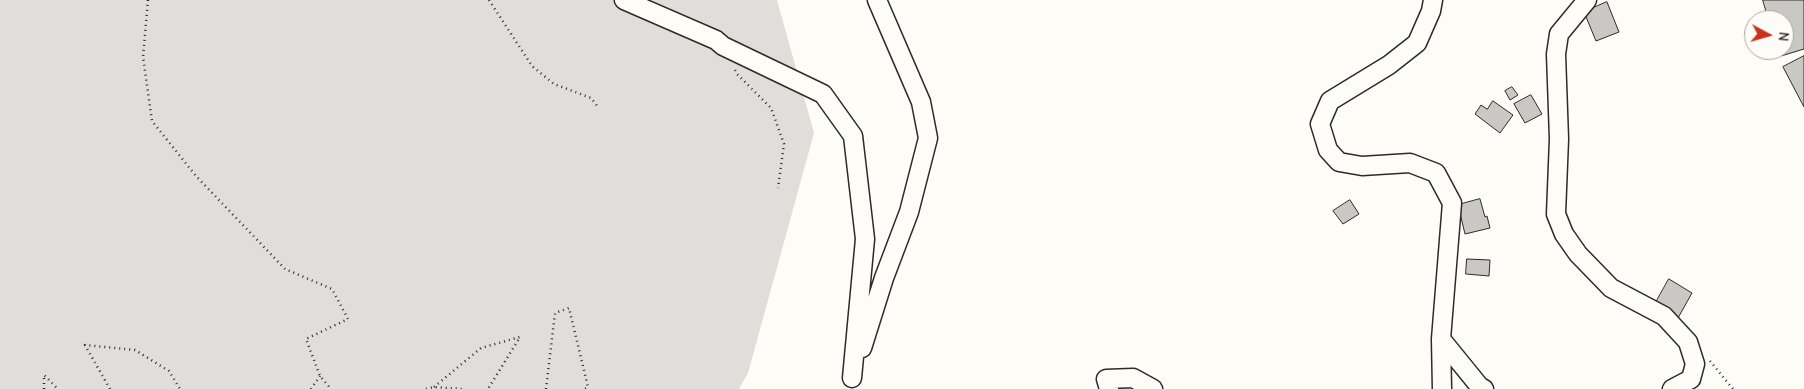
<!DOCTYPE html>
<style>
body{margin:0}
#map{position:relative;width:1804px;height:389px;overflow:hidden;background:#fdfcf7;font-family:"Comic Neue",sans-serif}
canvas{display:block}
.north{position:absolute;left:1744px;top:10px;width:50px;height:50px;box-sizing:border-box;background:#fdfcf7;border:1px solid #a9a8a5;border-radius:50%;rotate:96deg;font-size:14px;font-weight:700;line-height:20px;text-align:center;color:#2b2b2b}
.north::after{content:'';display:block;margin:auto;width:18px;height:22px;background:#c8321e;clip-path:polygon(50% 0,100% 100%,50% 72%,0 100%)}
</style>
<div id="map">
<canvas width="1804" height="389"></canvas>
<div class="north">N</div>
</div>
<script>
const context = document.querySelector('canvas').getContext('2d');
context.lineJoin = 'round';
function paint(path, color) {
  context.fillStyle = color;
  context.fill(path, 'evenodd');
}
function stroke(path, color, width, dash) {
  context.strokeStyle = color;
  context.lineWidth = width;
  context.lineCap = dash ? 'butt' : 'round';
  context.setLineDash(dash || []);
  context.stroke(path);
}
paint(new Path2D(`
 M0,0H777L814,133L748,373L739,389H0Z`), '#dfdeda');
const building = new Path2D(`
 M1763,0H1804V49L1781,56L1779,50H1784V20H1769Z
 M1607,2L1619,32L1596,41L1584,12Z
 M1804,56V107L1783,67Z
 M1512,87L1518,95L1510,100L1505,91Z
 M1531,95L1542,114L1525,123L1514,104Z
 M1493,101L1513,115L1500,133L1475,114L1481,105L1487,109Z
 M1480,199L1485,217L1487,216L1490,228L1465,234L1458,205Z
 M1350,200L1359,214L1343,224L1333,211Z
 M1467,259L1490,260L1489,276L1466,274Z
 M1669,279L1692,293L1678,318L1655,304Z`);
paint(building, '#c9c8c4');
stroke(building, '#2b2b2b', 1);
const minor = new Path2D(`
 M624,0L716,40L723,46L823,94L853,136L865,239L852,378
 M1433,0L1431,11L1417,43L1389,65L1330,101L1320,124L1328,150L1339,162L1362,166L1410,163L1436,173L1452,203L1441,339L1442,389
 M1587,0L1559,34L1556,54L1559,139L1556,214L1564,234L1578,254L1611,288L1664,316L1688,342L1695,364L1691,379L1672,389
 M1441,339L1480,387L1484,389
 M862,348L884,278L909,212L928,138L921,102L877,0
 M1109,389L1106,379L1133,378L1153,389`);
stroke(minor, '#2b2b2b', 21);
stroke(new Path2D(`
 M148,0L143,57L152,121L196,176L285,269L332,289L348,319L306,339L320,376L331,389
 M489,0L532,66L554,84L591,98L598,107
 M735,70L737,74L771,108L784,144L778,188
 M1710,361L1733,389
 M434,387L481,348L520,337L488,389
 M44,389V375L58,389
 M110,389L85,345L135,350L169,371L180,389
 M311,389L320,376
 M426,389L434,387L462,389
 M546,389L555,313L569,308L588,387L585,389`), '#2b2b2b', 2.5, [1, 4]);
stroke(minor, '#fdfcf7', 18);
</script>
